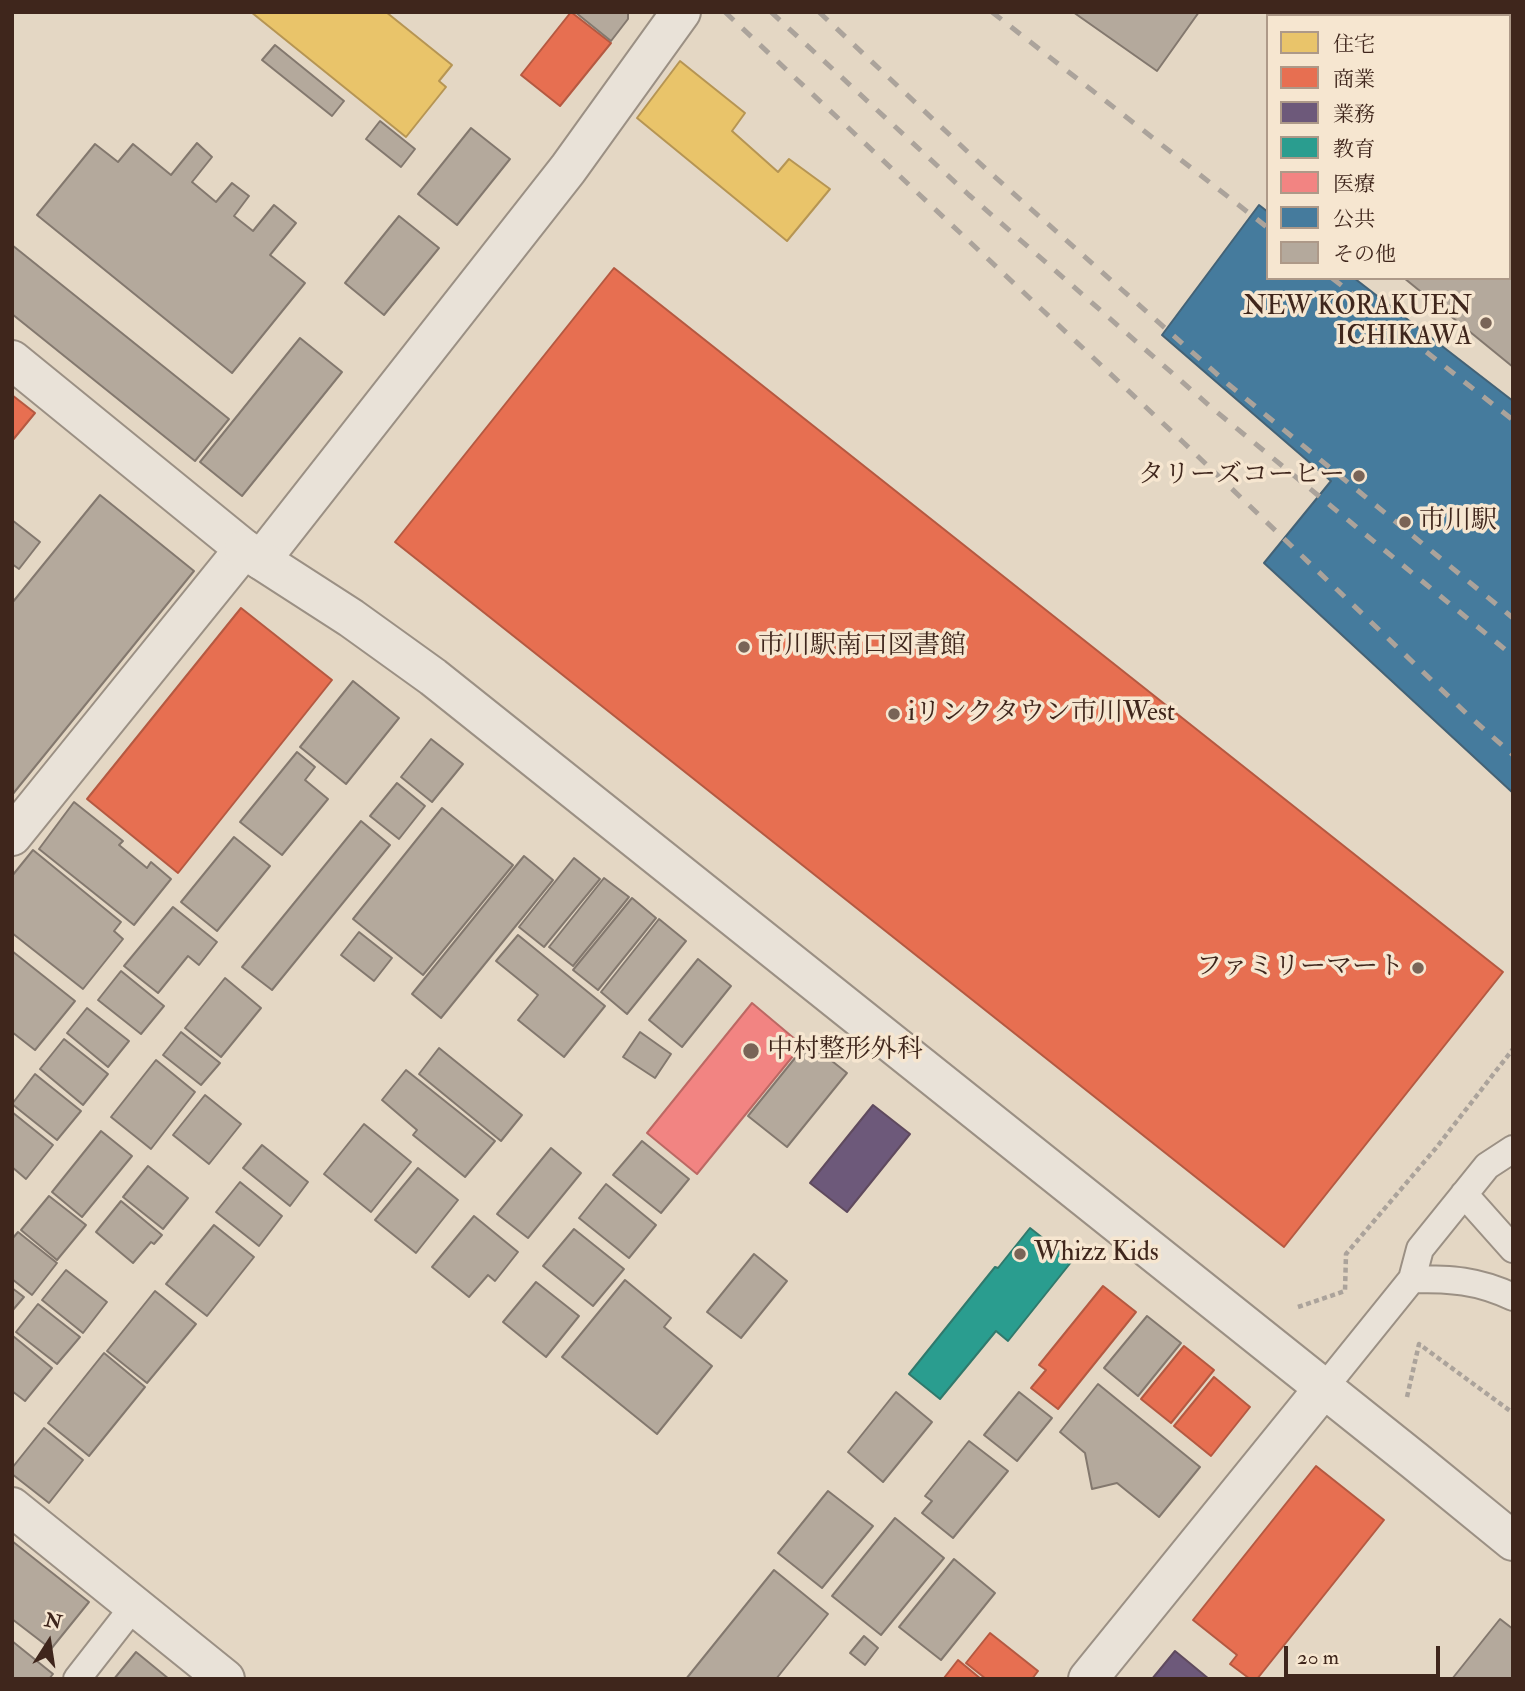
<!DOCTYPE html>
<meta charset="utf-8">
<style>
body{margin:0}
#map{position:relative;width:1525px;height:1691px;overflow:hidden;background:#e4d7c4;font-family:"IM FELL Double Pica","Noto Serif JP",serif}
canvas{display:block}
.frame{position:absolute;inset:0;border:14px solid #3f261c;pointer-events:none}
.legend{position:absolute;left:1266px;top:14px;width:245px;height:266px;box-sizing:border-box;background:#f6e6d0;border:2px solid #ad9988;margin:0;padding:9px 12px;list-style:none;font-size:21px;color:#3f261c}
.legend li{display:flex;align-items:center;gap:14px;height:35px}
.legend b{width:35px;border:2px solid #ad9988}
.north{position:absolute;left:14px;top:1607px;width:70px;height:70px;-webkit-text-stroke:5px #f6e6d0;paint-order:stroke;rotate:12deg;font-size:19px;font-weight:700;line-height:28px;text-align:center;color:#3f261c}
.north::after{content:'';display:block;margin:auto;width:24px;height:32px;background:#3f261c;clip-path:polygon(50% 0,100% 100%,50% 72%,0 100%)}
.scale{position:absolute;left:1284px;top:1646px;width:156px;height:32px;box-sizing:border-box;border:4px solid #3f261c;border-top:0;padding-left:9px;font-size:21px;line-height:24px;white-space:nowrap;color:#3f261c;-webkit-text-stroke:5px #f6e6d0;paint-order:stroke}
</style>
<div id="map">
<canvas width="1525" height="1691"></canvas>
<div class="frame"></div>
<ul class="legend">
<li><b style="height:19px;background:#e9c46a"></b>住宅</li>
<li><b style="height:19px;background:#e76f51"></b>商業</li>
<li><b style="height:19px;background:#6d597a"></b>業務</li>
<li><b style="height:19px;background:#2a9d8f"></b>教育</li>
<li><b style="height:19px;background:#f28482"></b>医療</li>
<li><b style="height:19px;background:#457b9d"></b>公共</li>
<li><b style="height:19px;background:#b4a99c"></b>その他</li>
</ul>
<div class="north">N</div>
<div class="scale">20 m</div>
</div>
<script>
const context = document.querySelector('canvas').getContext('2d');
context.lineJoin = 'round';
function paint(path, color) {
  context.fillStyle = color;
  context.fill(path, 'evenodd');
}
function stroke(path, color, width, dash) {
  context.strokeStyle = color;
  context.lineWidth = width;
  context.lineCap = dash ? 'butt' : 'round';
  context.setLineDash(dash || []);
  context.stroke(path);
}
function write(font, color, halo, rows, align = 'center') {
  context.font = font + ' "IM FELL Double Pica","Noto Serif JP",serif';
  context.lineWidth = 7;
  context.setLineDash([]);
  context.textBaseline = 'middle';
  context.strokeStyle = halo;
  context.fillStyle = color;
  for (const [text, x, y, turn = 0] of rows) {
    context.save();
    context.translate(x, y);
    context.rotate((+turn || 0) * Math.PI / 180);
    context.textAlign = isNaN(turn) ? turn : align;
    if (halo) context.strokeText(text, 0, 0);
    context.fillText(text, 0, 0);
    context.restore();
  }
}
const homes = new Path2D(`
 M251,12H386L452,65L439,81L446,87L406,137Z
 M680,61L745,113L732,131L778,172L789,159L830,189L787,241L637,118Z`);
paint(homes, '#e9c46a');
stroke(homes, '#b69553', 2);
const shops = new Path2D(`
 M571,12L611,43L560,106L521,75Z
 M1402,12H1513V57L1509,62V16H1406Z
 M1513,78V149L1509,146V83Z
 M614,268L1503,972L1284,1247L395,542Z
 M12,395L35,413L12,441Z
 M241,608L332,680L178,873L87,799Z
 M1103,1286L1136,1312L1058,1409L1031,1388L1046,1370L1039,1365Z
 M1184,1346L1214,1370L1171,1423L1141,1399Z
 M1214,1377L1250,1407L1211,1456L1174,1426Z
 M1316,1466L1384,1520L1257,1679H1250L1230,1664L1237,1655L1193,1620Z
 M990,1633L1038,1671L1032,1679H986L966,1663Z
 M958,1660L981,1679L944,1678Z`);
paint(shops, '#e76f51');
stroke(shops, '#b55941', 2);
const offices = new Path2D(`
 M873,1105L910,1134L847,1212L810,1183Z
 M1175,1651L1209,1679H1152Z`);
paint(offices, '#6d597a');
stroke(offices, '#5f4a5e', 2);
const schools = new Path2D(`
 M1030,1228L1072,1261L1008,1341L996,1331L940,1399L909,1374L995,1267L998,1268Z`);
paint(schools, '#2a9d8f');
stroke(schools, '#30796c', 2);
const health = new Path2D(`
 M752,1003L802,1045L697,1174L647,1133Z`);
paint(health, '#f28482');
stroke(health, '#bc6863', 2);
const public = new Path2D(`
 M1259,205L1268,212V278H1354L1513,401V793L1264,563L1331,481L1162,335Z`);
paint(public, '#457b9d');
stroke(public, '#436276', 2);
const building = new Path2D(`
 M575,12H628V19L611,41Z
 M1073,12H1199L1157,71Z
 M275,45L344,101L332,116L262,60Z
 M380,121L415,149L401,167L366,139Z
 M471,128L510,159L457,225L418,194Z
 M197,143L212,157L192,182L216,202L232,183L249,196L234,216L253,231L274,205L296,223L270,255L305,283L232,373L37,215L95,144L118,162L133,144L171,175Z
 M1509,200L1513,203V367L1404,278H1509Z
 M399,216L439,248L384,315L345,283Z
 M12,245L229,419L195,461L12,314Z
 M300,338L342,372L242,496L200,462Z
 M100,495L194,571L12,795V603Z
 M12,520L40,542L19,569L12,564Z
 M353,681L399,718L346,784L300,747Z
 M431,739L463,764L432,802L401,777Z
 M297,752L315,767L305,780L328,799L282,855L240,822Z
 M397,783L425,806L399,839L370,816Z
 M74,802L123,841L119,845L147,868L151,862L171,879L134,925L39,849Z
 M442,808L513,865L423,975L353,919Z
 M361,821L390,845L272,990L242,967Z
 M234,837L270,866L217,931L181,902Z
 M33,850L121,922L114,931L123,939L83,989L12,933V876Z
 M524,856L553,880L441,1018L412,994Z
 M574,858L600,879L544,947L519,927Z
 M604,878L629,897L573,966L549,947Z
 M632,898L656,918L598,990L573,970Z
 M173,907L217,942L199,965L188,956L158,993L124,966Z
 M659,919L686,941L627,1014L601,992Z
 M359,932L392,958L374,981L341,955Z
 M518,935L605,1006L564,1057L518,1020L538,995L496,961Z
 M12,951L75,1001L35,1050L12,1032Z
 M698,959L731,986L682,1047L649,1020Z
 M121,971L164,1006L141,1034L98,1000Z
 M225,978L261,1008L221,1057L185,1028Z
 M87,1008L129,1041L108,1067L67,1033Z
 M181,1032L220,1063L201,1085L163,1055Z
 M640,1032L671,1054L655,1078L623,1057Z
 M64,1039L108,1074L83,1105L40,1069Z
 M808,1042L847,1073L787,1147L748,1116Z
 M439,1048L522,1115L501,1141L419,1074Z
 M156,1060L195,1092L151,1149L111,1117Z
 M406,1070L495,1141L465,1177L413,1135L417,1130L382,1100Z
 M35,1074L81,1111L57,1140L12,1104Z
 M205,1095L241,1124L209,1164L173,1135Z
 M12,1112L53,1145L26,1179L12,1167Z
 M364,1124L411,1162L371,1212L324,1174Z
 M101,1131L132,1156L82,1217L52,1192Z
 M642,1141L689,1179L661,1213L613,1175Z
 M262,1145L308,1182L290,1206L243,1168Z
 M551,1148L581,1173L528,1238L497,1214Z
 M148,1166L188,1198L163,1229L123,1197Z
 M418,1168L458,1200L416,1253L375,1220Z
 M240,1182L282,1216L259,1246L216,1212Z
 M606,1184L656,1225L629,1258L579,1218Z
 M49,1196L86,1225L57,1260L21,1230Z
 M121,1201L162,1235L154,1244L151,1242L133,1263L96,1232Z
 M474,1216L518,1252L495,1281L488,1275L469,1297L432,1267Z
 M214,1225L254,1257L207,1316L166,1284Z
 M574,1229L624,1269L593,1306L543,1266Z
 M18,1232L57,1263L32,1295L12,1279V1239Z
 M754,1254L787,1281L741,1338L707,1312Z
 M66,1270L107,1302L83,1333L42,1300Z
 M625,1280L671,1318L664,1327L712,1366L657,1434L562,1357Z
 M536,1282L579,1316L546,1357L503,1322Z
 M12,1288L24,1297L12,1311Z
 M155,1291L196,1324L147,1383L107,1351Z
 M38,1304L80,1337L57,1364L16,1332Z
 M1147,1316L1181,1343L1138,1396L1104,1368Z
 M13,1336L52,1368L25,1401L12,1391Z
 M104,1353L145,1387L89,1456L48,1423Z
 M1098,1384L1200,1467L1159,1517L1117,1483L1092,1489L1085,1453L1060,1432Z
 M896,1392L932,1422L883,1482L848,1452Z
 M1019,1392L1052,1418L1017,1461L984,1435Z
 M44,1428L83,1460L49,1503L12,1474V1468Z
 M969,1441L1008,1471L953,1538L922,1513L932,1501L925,1496Z
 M828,1491L873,1526L822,1588L778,1553Z
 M895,1518L944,1558L881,1635L832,1596Z
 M12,1541L89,1602L51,1649L12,1619Z
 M954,1559L995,1593L941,1660L899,1627Z
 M774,1570L828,1614L776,1679H686Z
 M1500,1619L1513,1629V1679H1452Z
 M864,1636L878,1648L865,1665L850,1653Z
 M12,1641L53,1674L49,1679H12Z
 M136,1652L169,1679H114Z`);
paint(building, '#b4a99c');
stroke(building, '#83786e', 2);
const service = new Path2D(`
 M1297,12L1301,16
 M1509,178L1513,181
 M1464,1194L1513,1249
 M1412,1279C1451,1279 1477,1280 1513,1297
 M1324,1388L1412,1279L1420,1249L1487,1166L1513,1149
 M77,1679L134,1606`);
const minor = new Path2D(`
 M12,360L244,549L12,836
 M261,560L568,169L681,12
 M12,1507L225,1679`);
const tertiary = new Path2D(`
 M244,549L351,618L433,677L1415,1461L1513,1541
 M1088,1679L1324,1388`);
stroke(service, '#9b9084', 30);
stroke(minor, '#9b9084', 42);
stroke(tertiary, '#9b9084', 42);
stroke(new Path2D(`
 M1298,1307L1345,1291L1346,1254L1436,1148L1513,1049
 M1407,1397L1419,1344L1513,1413`), '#aba39b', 4.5, [5, 3.5]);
stroke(service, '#e9e2d8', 26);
stroke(minor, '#e9e2d8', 38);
stroke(tertiary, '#e9e2d8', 38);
stroke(new Path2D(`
 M725,12L1184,443L1468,715L1513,755
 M771,12L969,195L1212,408L1513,656
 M819,12L986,169L1228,384L1513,618
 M992,12L1268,228
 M1332,278L1513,420`), '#aba39b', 5, [12, 12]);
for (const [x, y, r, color] of [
 [1486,323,7,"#796457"],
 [1359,476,7,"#796457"],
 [1405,522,7,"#796457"],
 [744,647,7,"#796457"],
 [894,714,7,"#796457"],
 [1418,968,7,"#796457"],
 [751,1051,9,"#796457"],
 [1020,1254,7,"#796457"]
]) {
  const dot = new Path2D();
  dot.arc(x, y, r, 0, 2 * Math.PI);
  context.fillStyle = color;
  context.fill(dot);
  stroke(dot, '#f6e6d0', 2.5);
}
write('26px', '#3f261c', '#f6e6d0', [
 ["NEW KORAKUEN",1472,308,"right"],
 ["ICHIKAWA",1472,338,"right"],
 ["タリーズコーヒー",1345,476,"right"],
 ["市川駅",1419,522],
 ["市川駅南口図書館",758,647],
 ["iリンクタウン市川West",908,714],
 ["ファミリーマート",1404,968,"right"],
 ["中村整形外科",767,1051],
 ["Whizz Kids",1034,1254]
], 'left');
</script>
